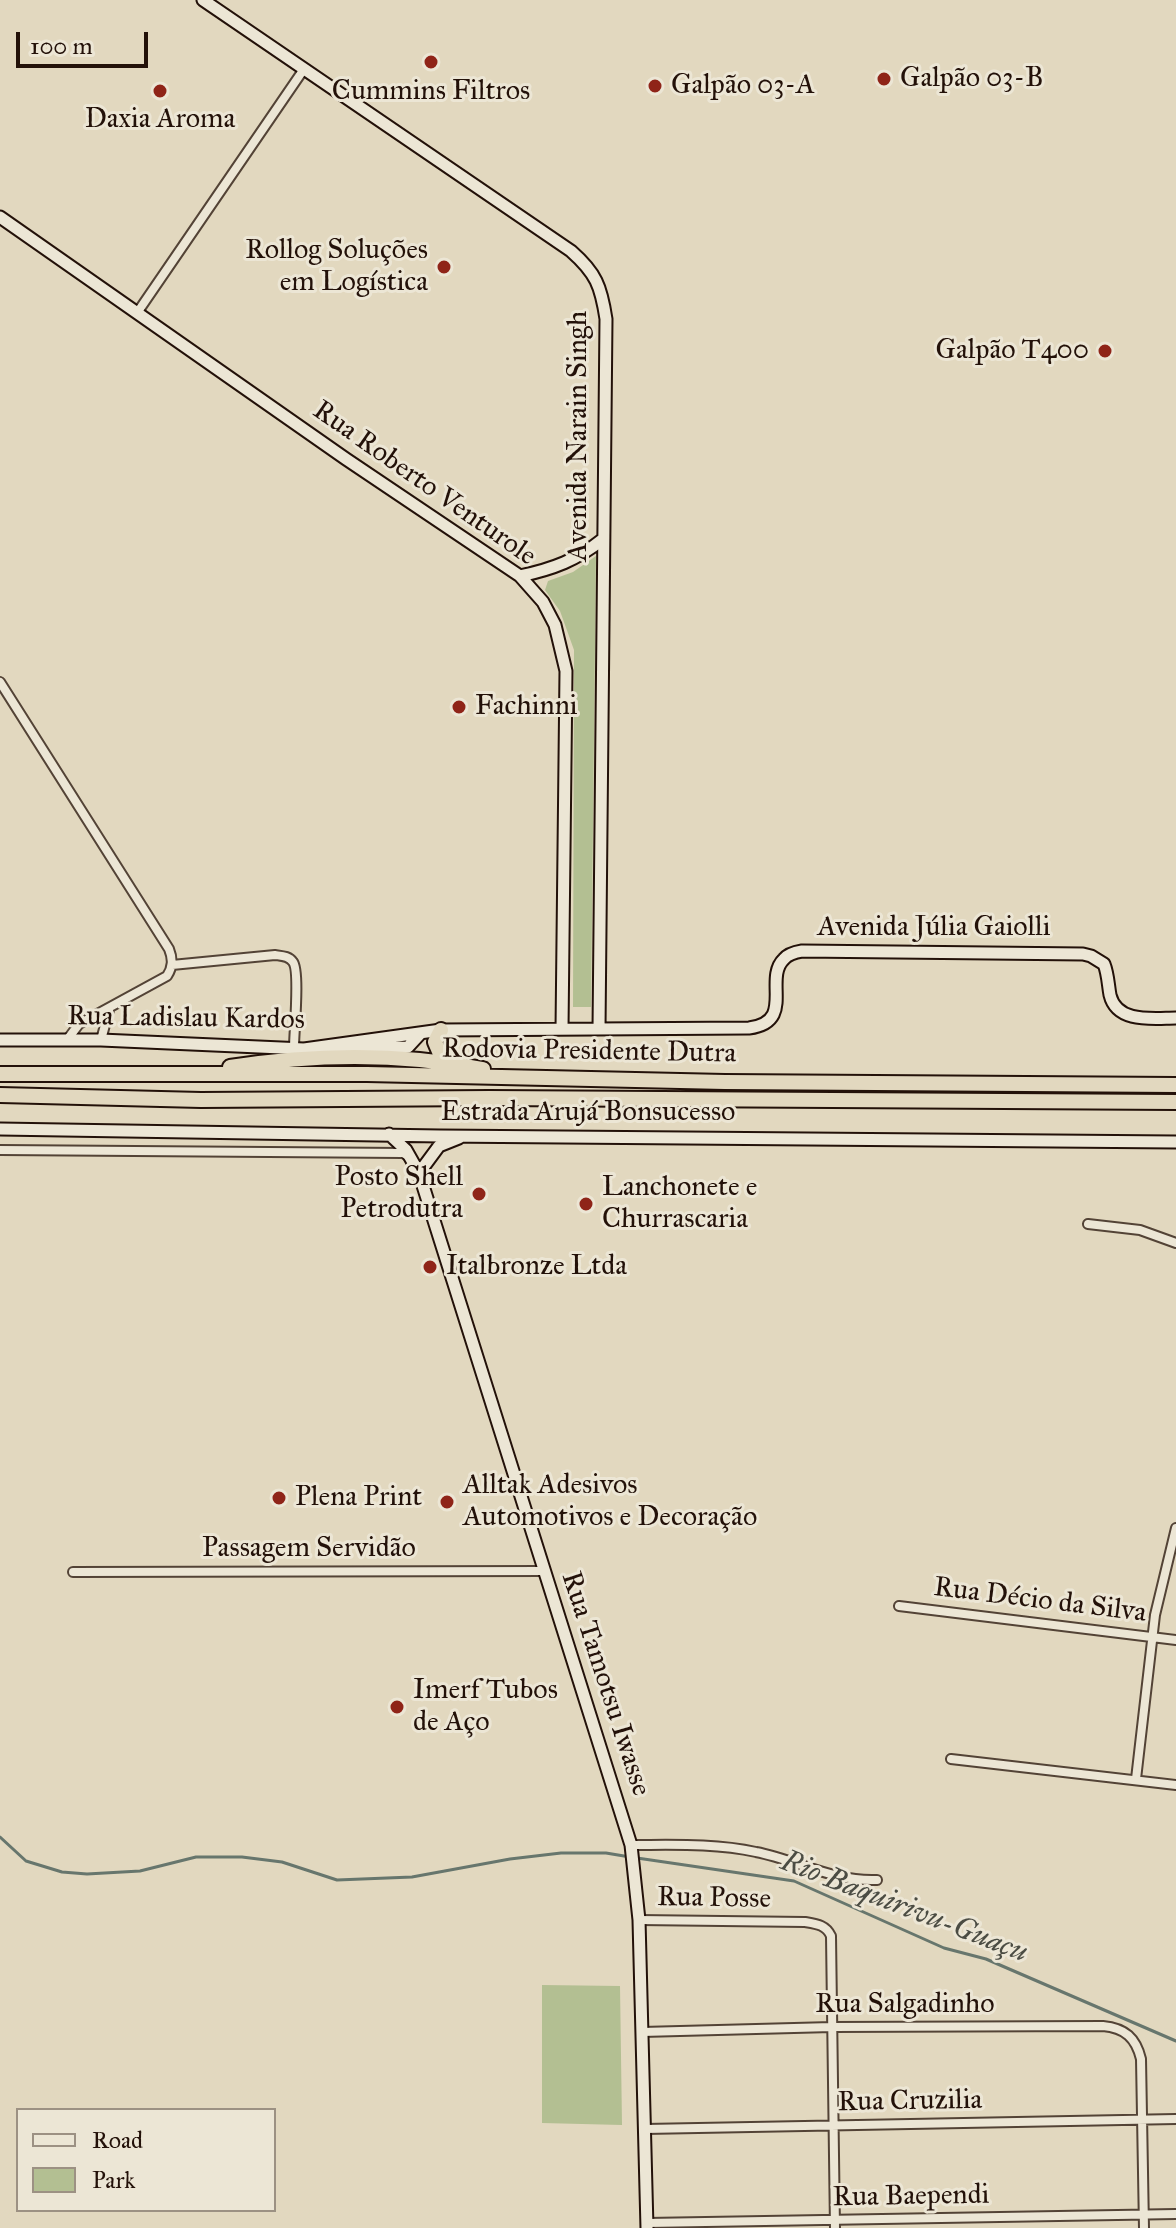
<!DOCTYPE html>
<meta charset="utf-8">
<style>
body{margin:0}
#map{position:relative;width:1176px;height:2228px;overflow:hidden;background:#e2d8bf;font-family:"IM FELL Great Primer",serif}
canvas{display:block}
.legend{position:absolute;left:16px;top:2108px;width:260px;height:104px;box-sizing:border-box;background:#ece6d5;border:2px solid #9c9183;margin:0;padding:10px 14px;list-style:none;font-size:24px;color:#231109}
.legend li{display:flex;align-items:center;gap:16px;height:40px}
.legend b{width:40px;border:2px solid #9c9183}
.scale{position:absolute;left:16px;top:32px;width:132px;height:36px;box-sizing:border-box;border:4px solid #231109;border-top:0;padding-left:10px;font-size:24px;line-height:28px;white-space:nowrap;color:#231109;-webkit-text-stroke:6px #ece6d5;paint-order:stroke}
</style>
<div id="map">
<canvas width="1176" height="2228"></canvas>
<ul class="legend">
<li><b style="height:10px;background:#ece6d5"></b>Road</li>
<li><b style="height:22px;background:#b3bf92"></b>Park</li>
</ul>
<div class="scale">100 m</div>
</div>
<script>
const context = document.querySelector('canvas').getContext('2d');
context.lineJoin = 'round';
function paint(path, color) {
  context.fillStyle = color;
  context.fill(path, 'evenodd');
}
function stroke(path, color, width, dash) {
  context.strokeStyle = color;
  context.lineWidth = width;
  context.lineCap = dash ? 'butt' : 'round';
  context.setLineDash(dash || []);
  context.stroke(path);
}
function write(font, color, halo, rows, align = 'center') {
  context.font = font + ' "IM FELL Great Primer",serif';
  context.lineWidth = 6;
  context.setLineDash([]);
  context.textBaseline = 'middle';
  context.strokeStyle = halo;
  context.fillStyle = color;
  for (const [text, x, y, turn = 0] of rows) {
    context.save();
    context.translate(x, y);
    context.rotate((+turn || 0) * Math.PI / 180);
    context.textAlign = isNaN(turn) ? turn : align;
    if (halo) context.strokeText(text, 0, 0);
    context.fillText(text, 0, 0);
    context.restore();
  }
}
paint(new Path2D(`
 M596,556L591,1007H573L574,650L560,611L545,590L548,581L573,572Z
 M542,1985L620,1986L622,2125L542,2123Z`), '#b3bf92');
stroke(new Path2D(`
 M0,1837L26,1861L62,1872L87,1874L140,1871L196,1857H242L282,1862L337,1880L412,1877L510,1859L561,1853H606L630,1857
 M637,1858L794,1881L944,1948L986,1959L1176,2041`), '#67766d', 3);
const street = new Path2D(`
 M137,313L304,69
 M0,682L169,949C173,959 173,967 167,976L79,1024L67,1040
 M172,965L275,955C282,956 289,956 293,962C300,971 294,1033 294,1047
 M101,1040L109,1010
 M0,1150L403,1153L410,1157
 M1088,1224L1140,1230L1176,1243
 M73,1572L544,1571
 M899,1606L1176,1640
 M951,1759L1176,1785
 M1136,1779L1155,1615L1176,1528
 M631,1845C672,1845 715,1843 756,1852C797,1860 834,1882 877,1880
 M639,1920L805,1922C817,1924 826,1925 831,1936L835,2228
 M642,2032L832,2027L1103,2026C1125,2028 1136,2038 1141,2059L1144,2228
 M645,2129L1176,2119
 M647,2223L1176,2214`);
const secondary = new Path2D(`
 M203,0L571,251C596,273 601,286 606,319L599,1029
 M0,217L346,459L520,576L543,602L555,625L566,671L562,1029
 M520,576C553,569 577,560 603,539
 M0,1040H101L304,1049L441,1030L749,1028C796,1022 763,979 784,959C788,954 796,952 802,951L1083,954L1091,956L1104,964C1108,974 1108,984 1110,995C1117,1024 1154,1018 1176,1018
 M325,1050L408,1047L420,1034
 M0,1129L440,1136L1176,1142
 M389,1134L406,1150L419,1173L631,1845L639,1920L647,2228
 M419,1173L439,1146L459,1138`);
const highway = new Path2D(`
 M441,1030L435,1042L443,1061
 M230,1067C313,1054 401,1053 483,1069
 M0,1074H367L725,1082L1176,1085
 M0,1095L201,1100L489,1098L1176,1102`);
stroke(street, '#534336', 12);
stroke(secondary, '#231109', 15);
stroke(highway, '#231109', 18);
stroke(street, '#ece6d5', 8);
stroke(secondary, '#ece6d5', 11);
stroke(highway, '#e2d8bf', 14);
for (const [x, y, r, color] of [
 [431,62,8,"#8f2418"],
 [884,79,8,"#8f2418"],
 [655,86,8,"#8f2418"],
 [160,91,8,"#8f2418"],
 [444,267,8,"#8f2418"],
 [1105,351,8,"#8f2418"],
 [459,707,8,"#8f2418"],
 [479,1194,8,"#8f2418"],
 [586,1204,8,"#8f2418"],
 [430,1267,8,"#8f2418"],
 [279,1498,8,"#8f2418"],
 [447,1502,8,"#8f2418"],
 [397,1707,8,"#8f2418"]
]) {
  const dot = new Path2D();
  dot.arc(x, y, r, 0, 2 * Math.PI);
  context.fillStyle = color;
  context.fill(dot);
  stroke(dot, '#ece6d5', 3);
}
write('28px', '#231109', '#ece6d5', [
 ["Galpão 03-B",900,79],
 ["Galpão 03-A",671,86],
 ["Cummins Filtros",431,92,"center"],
 ["Daxia Aroma",160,120,"center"],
 ["Rollog Soluções",428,251,"right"],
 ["em Logística",428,283,"right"],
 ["Galpão T400",1089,351,"right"],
 ["Fachinni",475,707],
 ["Posto Shell",463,1178,"right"],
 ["Petrodutra",463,1210,"right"],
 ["Lanchonete e",602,1188],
 ["Churrascaria",602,1220],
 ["Italbronze Ltda",446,1267],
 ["Alltak Adesivos",463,1486],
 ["Automotivos e Decoração",463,1518],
 ["Plena Print",295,1498],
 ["Imerf Tubos",413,1691],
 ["de Aço",413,1723]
], 'left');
write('28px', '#231109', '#ece6d5', [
 ["Avenida Narain Singh",579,436,-90],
 ["Rua Roberto Venturole",424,484,35],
 ["Avenida Júlia Gaiolli",934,928],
 ["Rua Ladislau Kardos",186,1019,1],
 ["Rodovia Presidente Dutra",589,1052,1],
 ["Estrada Arujá Bonsucesso",588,1113],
 ["Passagem Servidão",309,1549],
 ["Rua Décio da Silva",1040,1601,7],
 ["Rua Tamotsu Iwasse",605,1684,72],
 ["Rua Posse",714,1899,1],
 ["Rua Salgadinho",905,2005],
 ["Rua Cruzilia",910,2102,-1],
 ["Rua Baependi",911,2197,-1]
]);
write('italic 30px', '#4b4c43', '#ece6d5', [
 ["Rio Baquirivu-Guaçu",904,1908,21]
]);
</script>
